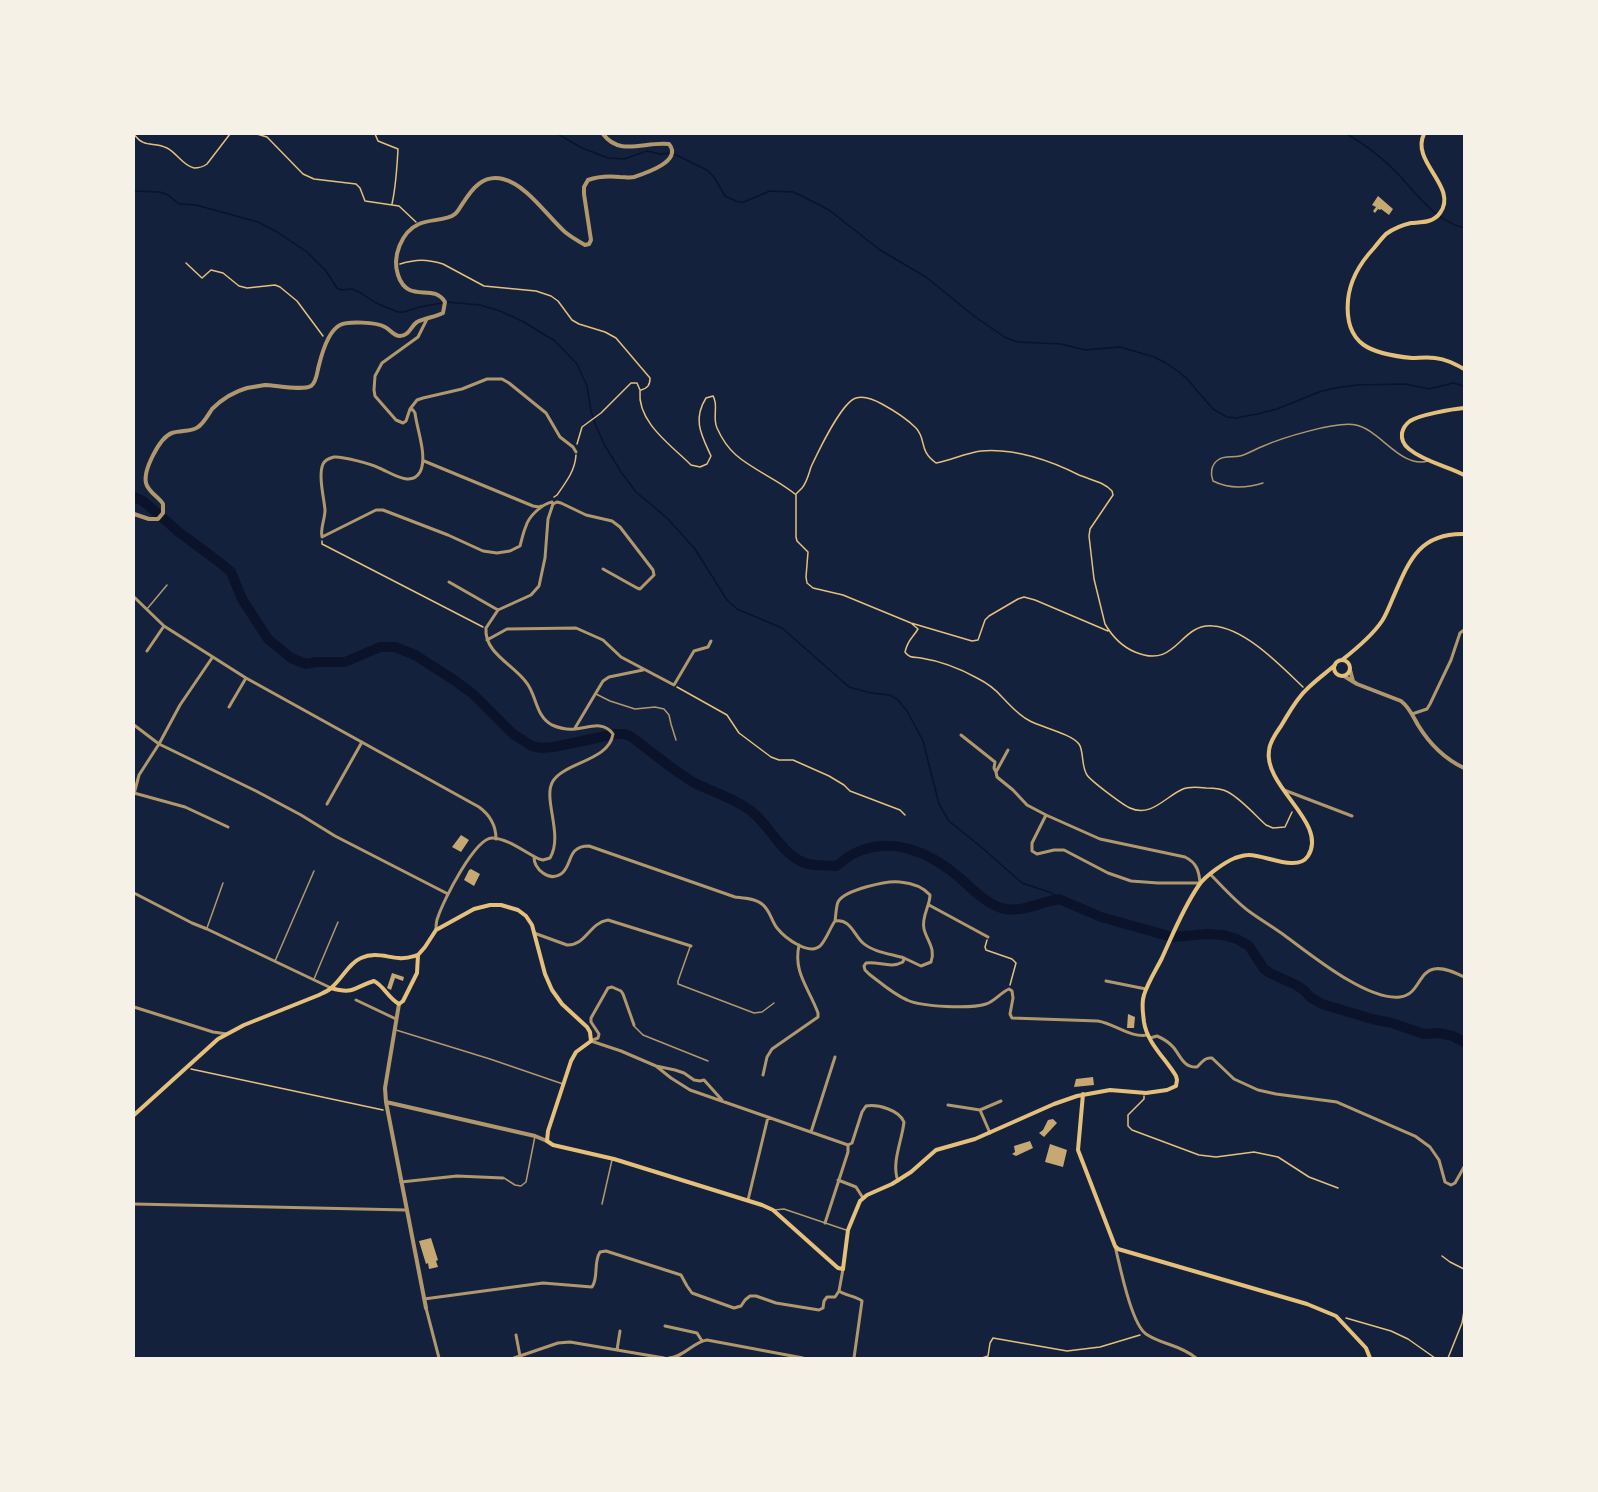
<!DOCTYPE html>
<style>
body{margin:0}
#map{position:relative;width:1598px;height:1492px;overflow:hidden;background:#14213d;font-family:"Noto Sans",sans-serif}
canvas{display:block}
.frame{position:absolute;inset:0;border:135px solid #f6f1e7;pointer-events:none}
</style>
<div id="map">
<canvas width="1598" height="1492"></canvas>
<div class="frame"></div>
</div>
<script>
const context = document.querySelector('canvas').getContext('2d');
context.lineJoin = 'round';
function stroke(path, color, width, dash) {
  context.strokeStyle = color;
  context.lineWidth = width;
  context.lineCap = dash ? 'butt' : 'round';
  context.setLineDash(dash || []);
  context.stroke(path);
}
function paint(path, color) {
  context.fillStyle = color;
  context.fill(path, 'evenodd');
}
stroke(new Path2D(`
 M558,134L582,148L608,158L624,159L647,151L660,154L672,153L707,170L714,177L725,196L738,202H744L770,191L793,192L800,195L829,210L880,250L926,277L974,316L1006,338L1018,342L1061,344L1085,350L1120,347L1154,357L1166,363L1179,372L1188,380L1213,409L1227,417L1236,418L1257,414L1277,409L1319,392L1335,388L1357,385L1405,384L1429,389L1453,383L1464,386
 M1347,134C1366,145 1384,159 1399,175C1418,196 1436,221 1464,228
 M134,191L160,192L168,195L179,204L196,205L258,222L277,232L307,252L326,271L337,288L341,290L352,289L361,293L376,303L398,312H404L420,307L447,302L480,305L500,311L522,321L555,341L577,364L587,386L591,411L596,426L604,444L621,472L636,492L667,518L695,549L727,600L737,609L782,628L849,687L871,693L890,695L897,699L907,711L923,741L939,804L949,821L980,846L1022,883L1052,893L1059,899`), '#0b132b', 1.5);
stroke(new Path2D(`
 M134,497L143,501L180,533L223,565L231,572L242,599L268,639L291,658L306,664L316,662H345L380,647H395L415,655L454,680L473,694L513,734L532,746L541,748L554,747L615,734H624L630,736C651,751 671,769 693,782C712,792 734,798 751,811C771,826 782,857 808,864C817,866 827,865 836,866C842,862 848,856 855,853C892,835 931,853 960,878C972,889 989,906 1005,909C1024,912 1041,902 1059,899L1101,917L1172,937L1208,934L1223,935L1237,939L1249,946L1264,969L1270,973L1296,985L1304,990L1310,997L1322,1004L1372,1019L1392,1023L1424,1034L1439,1033L1453,1036L1464,1042`), '#0b132b', 10);
paint(new Path2D(`
 M1378,196L1393,209L1389,215L1381,209L1380,210L1378,209L1375,213L1373,211L1376,207L1372,205Z
 M461,835L469,840L461,852L452,847Z
 M471,869L480,874L474,886L464,880L469,870Z
 M392,973L404,977L403,981L395,978L391,990L387,988Z
 M1128,1014L1135,1017L1134,1028H1127Z
 M1093,1077L1094,1085L1074,1087L1076,1079Z
 M1053,1119L1057,1123L1044,1137L1039,1133L1043,1130L1048,1120Z
 M1030,1141L1033,1148L1016,1156L1012,1154L1015,1152L1014,1146Z
 M1050,1144L1067,1150L1063,1167L1045,1162Z
 M431,1238L438,1260L436,1261L438,1267L429,1269L428,1263L426,1264L419,1241Z`), '#c6a872');
stroke(new Path2D(`
 M134,134C144,149 154,141 167,148C177,153 183,166 194,168C199,168 203,167 207,164L230,134
 M257,134L267,137L303,174L314,179L356,184L360,188L365,201L399,206L416,222
 M375,134L378,141L398,149C397,168 396,186 392,204
 M186,263L202,278L211,270L223,273L239,286L247,288L275,285L280,287L297,301L323,336
 M400,264C417,259 426,259 443,264L484,286L536,291L551,296L558,301L572,320L579,324L605,332L616,338L650,378C650,385 648,388 641,390
 M640,391C637,422 671,445 691,465L700,467L707,464L711,456C702,436 692,420 706,398L713,396C719,405 712,417 717,428C721,437 728,448 736,455C753,470 777,479 795,494
 M577,444L582,427L601,413L631,383H637L640,390
 M796,494C798,492 800,490 802,488C807,482 809,473 811,467C818,452 842,402 856,398C865,395 875,400 882,404C893,410 907,419 916,428C927,440 918,450 936,463C951,460 966,453 981,451C1015,448 1049,460 1079,475C1091,480 1104,482 1112,491L1113,495L1090,529L1089,536L1094,579L1105,624C1112,636 1123,647 1135,652C1177,670 1179,623 1213,626C1245,628 1281,666 1303,687
 M796,495V537L797,541L808,552L806,577L807,583L813,588L843,595L911,623L972,641L978,640L985,620L989,616L1018,599L1024,597L1035,600L1108,631
 M554,497L557,495C566,482 575,471 576,455
 M322,541V544L326,546L483,627
 M911,623L918,629C912,639 908,639 905,652C909,658 913,657 921,658C940,661 959,668 977,678C985,682 996,690 1002,697C1011,706 1018,715 1030,721C1041,727 1072,734 1079,744C1084,751 1081,766 1087,775C1091,781 1123,805 1130,808C1151,818 1166,796 1183,789C1190,786 1198,787 1206,788C1213,788 1221,788 1228,792C1241,799 1255,815 1266,825L1273,828L1285,827L1292,812
 M677,687L727,715L739,733L771,757L779,760H793L829,776L844,785L850,791L900,810L905,815
 M987,940L985,947L986,950L1012,959L1016,963L1010,985
 M191,1069L383,1110
 M1144,1096V1099L1128,1115V1126L1132,1130L1199,1155L1216,1157L1254,1152L1278,1157L1309,1177L1338,1188
 M1442,1256L1450,1262L1464,1269
 M1346,1318L1391,1331L1408,1339L1435,1358
 M982,1358L988,1356L990,1343L993,1338L1067,1351L1100,1347L1140,1335
 M1448,1358L1462,1323L1464,1311`), '#e5c07b', 1.5);
stroke(new Path2D(`
 M1263,483C1247,488 1229,489 1213,481C1210,474 1211,465 1218,460C1224,455 1233,458 1240,456C1247,454 1254,450 1261,447C1281,438 1336,421 1356,425C1380,430 1401,469 1428,461
 M147,609L167,585
 M596,694L610,701L635,709L655,707L664,709L669,715L671,724L676,740
 M207,928L223,883
 M690,947L678,981V984L754,1013L762,1012L774,1003
 M275,961L314,871
 M314,979L338,922
 M634,1026L643,1035L708,1061
 M396,1030L490,1059L563,1084
 M504,1178L515,1185L521,1186L526,1182L535,1136
 M602,1204L612,1160
 M774,1210L784,1209L846,1230`), '#b1986c', 1.5);
stroke(new Path2D(`
 M427,319L418,337L382,363L375,376L374,390L375,396L396,420L403,423L406,421L410,409L413,410L415,413C417,430 428,457 420,472C411,488 390,472 379,468C372,464 341,456 334,457C330,458 325,460 323,464C318,475 324,498 325,510C325,519 320,529 322,537L376,510H383L448,535L483,551L497,553L510,551L520,546C522,539 523,533 526,526C529,516 542,504 552,502L553,504L548,519L545,558L539,586L531,595L498,610L486,628C484,653 513,664 526,682C537,695 535,716 552,725C559,728 567,730 575,729C588,728 603,720 613,734C609,761 565,762 553,781C542,798 564,835 550,858L543,860L539,859C526,853 507,838 492,838C475,838 443,901 438,917C436,921 436,926 436,930
 M410,409L417,400L423,398L462,389L487,379H502L509,383L546,413L560,437L573,447L576,452
 M424,461L533,506L539,507L541,506
 M553,504L557,502L561,503L586,515L612,521L620,527L653,570L654,575L640,589L637,588L603,569
 M449,582L498,610
 M134,597L164,626L246,678L479,807C490,815 496,825 496,839
 M487,640L507,629L576,628L603,640L621,657L674,685L694,651L708,647L711,641
 M147,651L164,626
 M229,707L246,678
 M1412,714L1427,709L1430,704L1451,660L1460,633L1464,630
 M134,725L159,744L256,791L301,815L335,836L448,894
 M575,728L603,681L609,677L643,670
 M961,735L995,762L994,768L996,772
 M1008,750L996,772L997,777L1013,790L1027,805L1046,815
 M1284,790L1352,816
 M134,793L185,807L228,827
 M134,794L139,775L159,744L180,705L212,658
 M327,804L362,742
 M1046,815L1100,839L1185,857C1197,863 1199,871 1200,883H1158L1131,881L1108,873L1064,850H1054L1037,854L1032,851V843Z
 M534,857C534,869 549,882 561,874C573,866 566,846 589,846L735,897C744,898 755,898 762,904C770,910 771,920 777,928C785,938 810,957 821,945C827,938 830,928 835,921C850,918 854,935 863,943C873,952 891,954 904,958L903,962C890,969 879,961 866,963L864,966L865,970L869,974C881,983 893,994 907,1000C922,1007 971,1009 986,1004C995,1001 1000,993 1009,989L1012,991L1013,998L1010,1014L1012,1018L1098,1021C1115,1024 1130,1038 1148,1035
 M1210,874C1223,887 1236,902 1250,912C1261,920 1273,927 1284,935C1310,954 1367,1001 1400,997C1419,995 1418,972 1434,969C1444,967 1456,973 1464,977
 M134,893L192,923L207,929L331,988
 M929,905L988,937
 M835,921C836,915 836,907 838,902C844,890 888,880 900,882C911,883 923,887 930,895C930,906 921,917 924,929C927,941 936,949 931,962L921,966L904,958
 M534,933L567,945C586,946 589,923 608,920L691,946
 M1106,981L1146,989
 M356,1000L396,1019
 M134,1007L213,1032L227,1034
 M1150,1038L1157,1036C1164,1039 1169,1042 1174,1048C1181,1057 1184,1068 1197,1067C1202,1062 1205,1057 1212,1058L1234,1079L1258,1090L1276,1094L1337,1102L1415,1136L1430,1147L1439,1160L1445,1182L1451,1185L1455,1183L1464,1167
 M593,1040L598,1038L599,1034L591,1022V1018L608,988L612,987L621,991L623,994L634,1025
 M591,1041L621,1051L656,1066L675,1070L684,1073L694,1080L700,1081L704,1080L722,1100
 M656,1066L671,1078L690,1090L848,1145L852,1143L862,1112L866,1106C878,1104 899,1110 904,1122C902,1141 891,1163 898,1181
 M763,1075L767,1057L772,1049L818,1017V1013C809,988 793,973 799,945
 M948,1105L980,1110L990,1133
 M980,1110L1001,1101
 M811,1132L835,1057
 M838,1180L856,1187L863,1198
 M401,1182L457,1176L503,1178
 M748,1200L768,1117
 M134,1204L406,1210
 M825,1223L848,1152V1145
 M1115,1246C1120,1266 1131,1323 1146,1334C1162,1345 1179,1344 1196,1358
 M839,1291C846,1296 856,1296 862,1301L854,1358
 M424,1299L543,1283L592,1287C599,1277 593,1263 600,1252L606,1251L681,1275L687,1286L692,1293L734,1308L741,1306L745,1300L750,1296H756L776,1303L819,1310L823,1308L824,1301L827,1297H835L839,1291L843,1269
 M426,1308L439,1358
 M665,1326L697,1333L702,1341
 M516,1335L520,1356
 M617,1350L620,1331
 M514,1358L558,1343L570,1342L664,1358
 M669,1358C684,1357 693,1342 707,1340L803,1358`), '#b1986c', 3);
stroke(new Path2D(`
 M134,514L149,519H158L163,513V504C159,497 148,492 146,483C143,470 160,437 172,433C181,430 192,432 198,427C204,423 208,415 212,409C222,399 233,392 247,388C253,387 259,386 265,385C275,385 302,391 311,386C317,382 317,371 319,365C322,353 328,331 340,325C348,321 376,322 385,327C391,330 393,336 400,336C409,336 411,326 417,322C425,318 435,317 443,313L445,302C433,282 408,305 398,275C392,257 401,232 419,224C429,219 447,221 455,214C458,212 460,207 463,203C472,189 483,174 503,179C527,185 547,216 565,232C571,237 578,241 585,245L589,244L591,240L584,194V187L588,180C599,176 609,176 620,177C625,177 630,178 634,177C646,173 683,161 669,144C645,141 620,157 603,134
 M1350,670L1353,681
 M1344,676L1357,684L1401,701C1409,707 1413,716 1418,725C1429,743 1445,759 1464,768
 M399,1004L385,1088L386,1102L426,1308
 M386,1102L535,1136L547,1141`), '#b1986c', 4);
stroke(new Path2D(`
 M1424,134C1410,162 1459,187 1440,213C1433,223 1422,222 1411,223C1402,225 1393,229 1386,234C1382,238 1378,243 1374,248C1360,263 1350,279 1348,300C1344,346 1372,354 1412,358C1419,358 1427,357 1435,358C1446,359 1455,364 1464,369
 M1464,408C1452,409 1419,415 1410,421C1406,424 1403,428 1402,433C1401,440 1404,445 1409,449C1425,462 1447,466 1464,475
 M1342,660C1356,649 1372,636 1382,621C1386,615 1389,607 1392,600C1408,564 1417,533 1464,534
 M1334 668a8 8 0 1 1 16 0a8 8 0 1 1-16 0Z
 M331,988C355,995 353,987 374,981C384,986 388,998 399,1004L403,1001L417,973L418,955L425,947L436,930L474,909L490,905H501L518,910L526,916L532,925L545,974L552,990L562,1004L587,1027L590,1032L591,1041L576,1052L571,1061L548,1131L547,1141L553,1145L614,1159L762,1205L773,1210L838,1268L843,1269L848,1230L860,1201L867,1195L892,1184L911,1172L936,1150L975,1139L1054,1104L1077,1096L1110,1090L1146,1093L1167,1090L1176,1086L1177,1080L1176,1076C1166,1059 1147,1043 1144,1022C1143,1013 1141,1004 1144,995C1148,982 1156,970 1162,958C1173,934 1183,908 1199,885C1205,876 1225,862 1235,858C1238,857 1244,855 1248,855C1264,854 1297,873 1308,856C1329,823 1263,787 1269,750C1270,741 1276,733 1281,726C1289,713 1296,699 1307,689C1316,680 1326,673 1335,665
 M1083,1094L1078,1150L1115,1246L1118,1249L1307,1304L1336,1316L1366,1348L1370,1358
 M134,1115L218,1039L244,1025L319,995C323,993 328,991 331,988C342,979 349,963 361,958C374,952 386,957 399,958C406,959 411,957 418,955`), '#e5c07b', 4);
</script>
